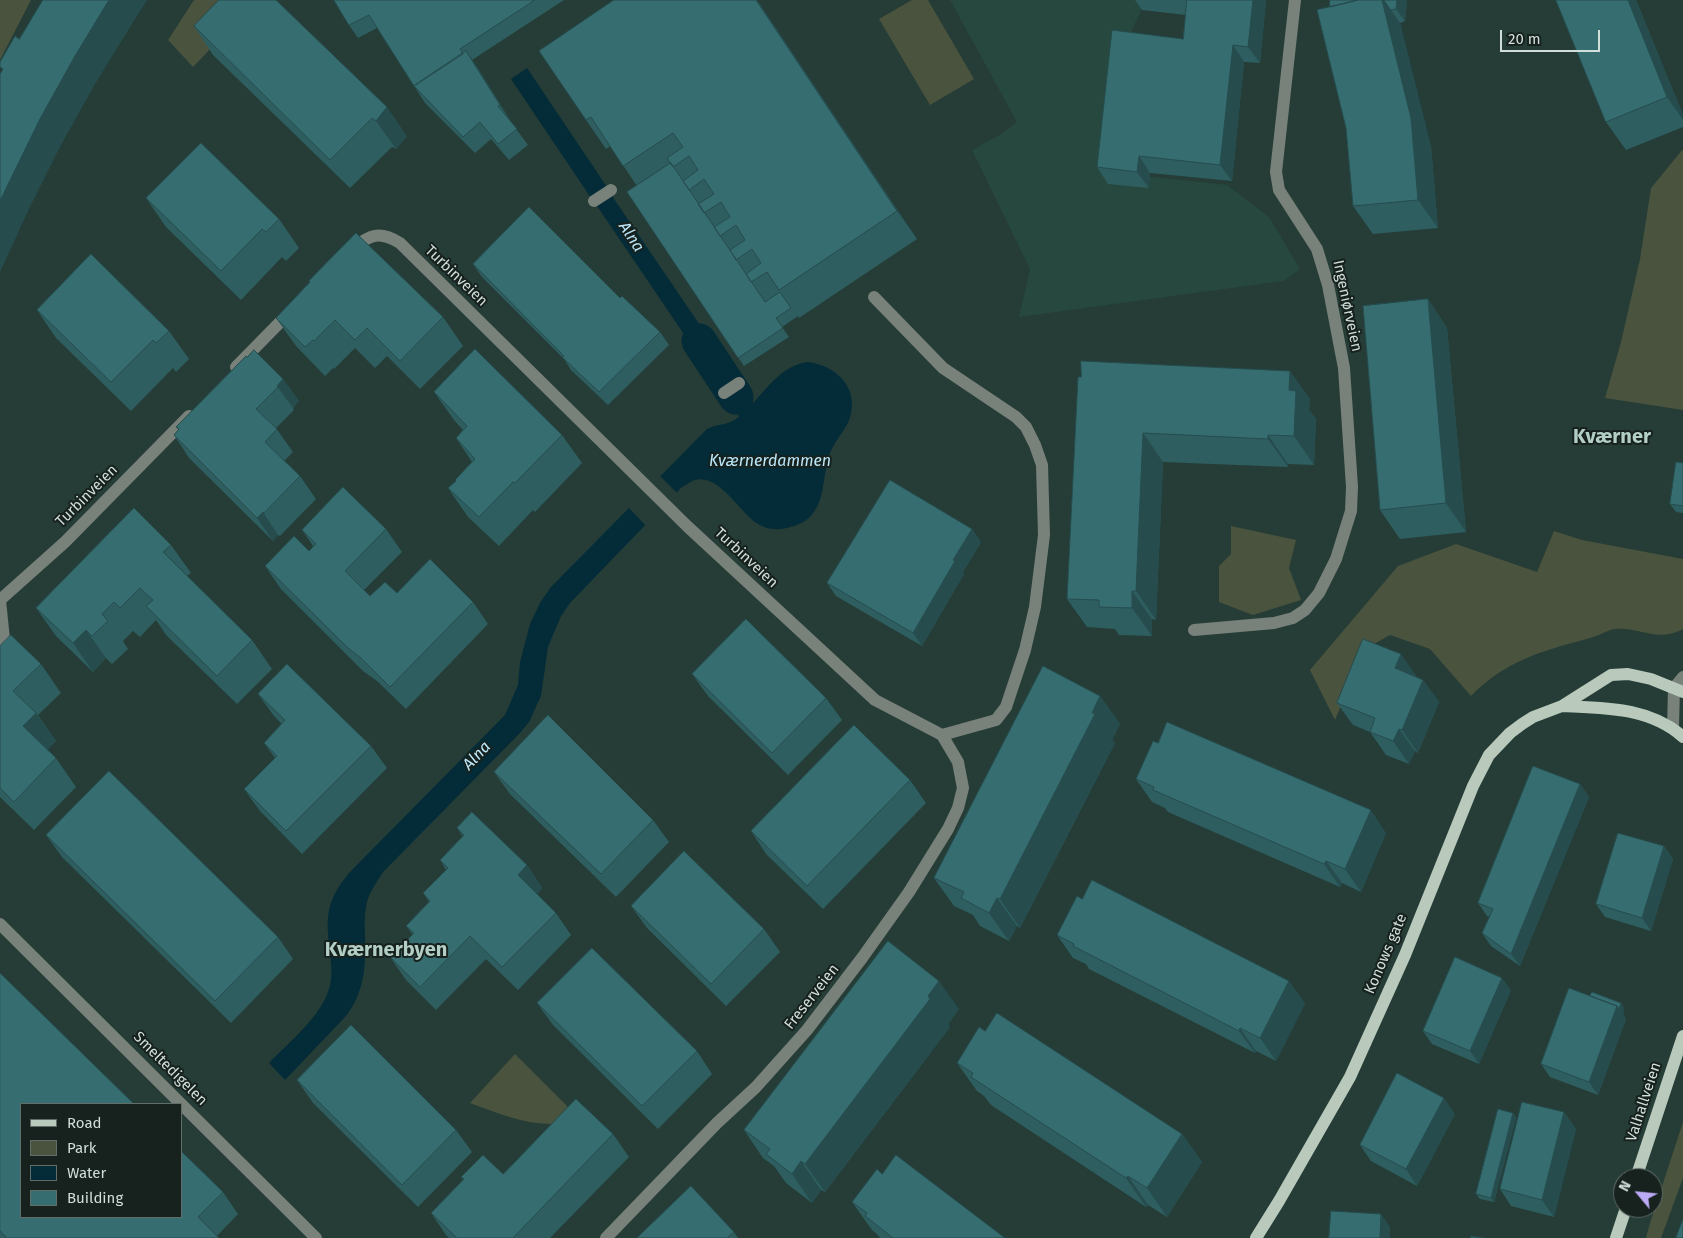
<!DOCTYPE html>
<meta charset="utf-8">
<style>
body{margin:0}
#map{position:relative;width:1683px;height:1238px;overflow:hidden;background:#253d36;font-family:"Fira Sans",sans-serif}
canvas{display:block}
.legend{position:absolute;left:20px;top:1103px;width:162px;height:115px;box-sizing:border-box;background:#17211e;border:1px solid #616d69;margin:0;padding:6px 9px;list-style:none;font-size:15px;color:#d1dfda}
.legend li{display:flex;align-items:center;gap:10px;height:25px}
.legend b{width:25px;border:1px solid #616d69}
.north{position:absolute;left:1613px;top:1168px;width:50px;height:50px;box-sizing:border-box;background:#17211e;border:1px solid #616d69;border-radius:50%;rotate:298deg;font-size:14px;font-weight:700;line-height:20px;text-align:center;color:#d1dfda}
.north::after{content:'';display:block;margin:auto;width:18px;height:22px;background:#bcaaf5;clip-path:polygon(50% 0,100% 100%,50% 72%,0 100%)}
.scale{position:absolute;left:1500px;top:30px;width:100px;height:22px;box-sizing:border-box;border:2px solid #d1dfda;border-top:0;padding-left:6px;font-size:15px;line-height:18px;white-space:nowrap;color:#d1dfda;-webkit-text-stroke:4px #17211e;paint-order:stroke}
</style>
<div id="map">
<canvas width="1683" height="1238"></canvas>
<ul class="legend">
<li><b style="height:6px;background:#b9cabc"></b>Road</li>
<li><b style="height:14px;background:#4a533e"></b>Park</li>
<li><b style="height:14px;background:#042c38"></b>Water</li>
<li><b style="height:14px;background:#366d70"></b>Building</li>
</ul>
<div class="north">N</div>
<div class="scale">20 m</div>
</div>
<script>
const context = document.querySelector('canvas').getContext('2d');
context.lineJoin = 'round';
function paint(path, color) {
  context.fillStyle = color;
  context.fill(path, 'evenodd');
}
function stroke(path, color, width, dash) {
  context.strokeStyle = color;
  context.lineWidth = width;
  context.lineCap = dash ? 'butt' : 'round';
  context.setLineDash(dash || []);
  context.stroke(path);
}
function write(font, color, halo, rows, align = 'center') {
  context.font = font + ' "Fira Sans",sans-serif';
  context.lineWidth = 4;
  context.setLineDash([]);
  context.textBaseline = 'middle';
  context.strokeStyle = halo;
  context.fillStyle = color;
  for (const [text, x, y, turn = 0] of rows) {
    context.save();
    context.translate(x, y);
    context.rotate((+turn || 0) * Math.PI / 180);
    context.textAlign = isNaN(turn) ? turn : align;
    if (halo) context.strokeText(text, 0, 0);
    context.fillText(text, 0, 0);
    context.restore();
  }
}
paint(new Path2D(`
 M950,0H1142L1141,11L1123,49L1116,173L1227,185L1269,217L1300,269L1283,281L1019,317L1030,269L972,150L1003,133L1017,122Z`), '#27483f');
paint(new Path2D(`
 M0,0H31L0,60Z
 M194,0H257L193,67L168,40Z
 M912,0H928L974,79L930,105L879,19Z
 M1683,149V410L1605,398L1621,342L1640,259L1651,188Z
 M1231,526L1296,540L1289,568L1301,600L1253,615L1219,602V566L1231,554Z
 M1554,531L1582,540L1683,559V629C1656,643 1641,627 1615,629C1608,630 1598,636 1590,638C1543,651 1506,660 1471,696L1430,649L1390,635L1365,649L1335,720L1310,670L1398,566L1456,544L1537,572Z
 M515,1054L569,1108L552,1124C523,1124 497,1113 470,1103Z
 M1683,1122V1178L1661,1238H1646L1650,1223Z`), '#4a533e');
paint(new Path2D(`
 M527,68L607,187L591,198L511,79Z
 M612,196L734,375L719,386L597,206Z
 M807,362C838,365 862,391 848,423C842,434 833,443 829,456C821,481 827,516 794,526C783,530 768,531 758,524C740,513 719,473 695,480C691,481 686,485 682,487L570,603L561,616L548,647L541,696L529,722L520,733L383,872C376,883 368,894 366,907C364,918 365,928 365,938C366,967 364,993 346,1016L285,1080L269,1063C289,1042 320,1018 329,989C333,977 331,963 330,951C325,916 327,899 350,872L505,715L518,685L520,662L530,624L540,603L551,587L707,429C719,423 727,426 739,417L730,401L744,391L753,403C770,385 781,367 807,362Z`), '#042c38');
paint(new Path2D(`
 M658,474L679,495L647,527L627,506Z`), '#253d36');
stroke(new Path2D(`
 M699,341L736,397`), '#042c38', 35);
stroke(new Path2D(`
 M594,201L611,190
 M351,249C370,235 379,230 400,243L687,526L875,700L942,735
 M874,297L943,368L1016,417L1026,427L1035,445L1042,465L1044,535L1035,607L1025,650L1006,707L996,720L942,735
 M236,367L290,312
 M724,393L739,383
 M1194,630L1274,623L1293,618L1305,610L1319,593L1336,559L1351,511L1352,487L1344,368L1328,285L1317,249L1279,190L1276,172L1295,0
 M0,654L5,649L0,600L65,542L189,416
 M1673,728L1674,688L1683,677
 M0,924L316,1238
 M606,1238L717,1123L756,1087L807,1030L862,958L909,892L948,829L958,808L963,788L958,762L942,735`), '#78817a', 12);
stroke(new Path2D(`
 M1562,706C1604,708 1650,707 1683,737
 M1636,1178L1683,1036
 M1256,1238L1279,1201L1350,1077L1405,955L1473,786L1489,755L1510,733L1522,724L1533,717L1562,706L1611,675L1628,674L1651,679L1683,692
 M1616,1238L1626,1208`), '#b9cabc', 12);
paint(new Path2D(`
 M334,0H564L472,60L511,122L528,145L509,160L491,139L475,153L425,103L414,86L377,28L358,38L349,25Z
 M757,0L917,239L799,318L798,316L782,327L789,337L744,366L627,192L637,186L610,146L606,149L586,120Z
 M1135,0H1266L1260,63L1244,62L1232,181L1150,173L1149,188L1108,184L1097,167L1183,39L1186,15L1142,10Z
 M1407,0L1405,21L1400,23L1431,147L1438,228L1373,234L1353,206L1346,128L1317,10Z
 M1556,0H1636L1683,115V127L1626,150L1606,122Z
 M194,26L407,136L396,149L392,147L350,188L213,55Z
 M146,198L279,219L299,248L286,261L282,257L241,300L166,227Z
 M473,264L620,298L660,332L669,345L608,405L571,370L564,359L482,277Z
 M309,281L443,317L463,346L420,389L387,356L375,368L355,348L334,369L333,368L325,376L296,346L276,318L310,282Z
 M1428,299L1447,328L1466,532L1400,539L1380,510Z
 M37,310L169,331L189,359L176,372L173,368L131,411L56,338Z
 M1078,377L1310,399L1309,410L1316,419L1314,465L1288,464V467L1163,462L1156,620L1152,619V636L1119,635L1115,629L1087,627L1067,599Z
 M283,379L299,401L293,408L294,410L276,428L293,452L284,461L300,476L316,499L280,536L278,535L273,541L189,458L174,435L179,430L176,427Z
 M434,392L562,435L582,463L535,512L533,510L499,546L468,517L448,488L456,481L455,480L472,462L456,438L463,430L454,420Z
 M1683,463V513L1676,512L1670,504Z
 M386,529L402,552L364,590L370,596L397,593L473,602L488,624L406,709L377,681L363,671L281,589L265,566L309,551L313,546L302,530Z
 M972,529L981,542L963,572L964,574L922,646L836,596L827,583Z
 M171,545L191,573L187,576L252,640L272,669L237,704L166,635L156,620L140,637L133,631L123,641L128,649L112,664L106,658L93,672L56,636L36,608Z
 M0,646L41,664L61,693L38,715L56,741L47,750L56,758L76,787L34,830L0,797Z
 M692,674L826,698L842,720L788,775L708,696Z
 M1417,677L1423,680L1439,702L1418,753L1415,751L1409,764L1386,755L1370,732L1353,725L1337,703Z
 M258,694L371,746L387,768L302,854L260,811L244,789L275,758L264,743L282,724L274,716Z
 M1100,696L1120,724L1112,740L1115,743L1020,928L1017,926L1009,941L980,926L973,915L954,906L934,878Z
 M494,772L653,820L669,842L616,897L510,794Z
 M1136,779L1386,833L1361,892L1342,883L1340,887L1168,812L1165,808L1152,802Z
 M910,780L926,803L823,909L766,854L751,831Z
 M1580,784L1589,797L1520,966L1491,946L1482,933L1490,917L1487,916L1478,903Z
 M457,828L527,865L542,888L537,894L556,913L571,935L518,990L486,959L436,1010L406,980L390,957L413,935L406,926L429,902L423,893L446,870L440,860L463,837Z
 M46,835L278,937L293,959L231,1023L62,857Z
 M1664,846L1673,859L1651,931L1605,917L1596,904Z
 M631,906L764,929L780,952L726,1006L647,928Z
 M1057,935L1305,1003L1276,1061L1256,1051L1255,1053L1089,969L1086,964L1073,958Z
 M0,973L223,1192L238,1214L217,1236L219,1238H0Z
 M1511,990L1479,1064L1432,1044L1423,1031Z
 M1590,996L1621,1003L1624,1008L1623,1014L1626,1019L1598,1095L1550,1077L1541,1064Z
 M537,1003L697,1051L712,1074L658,1129L553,1025Z
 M959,1009L948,1024L950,1027L825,1192L821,1190L812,1203L786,1183L774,1166L763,1158L744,1130Z
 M985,1031L1182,1134L1202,1162L1167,1217L1148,1205L1146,1207L991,1105L984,1096L977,1091L957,1063Z
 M297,1080L456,1130L472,1152L418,1207L313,1103Z
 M1564,1112L1576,1129L1554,1217L1511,1206L1500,1189Z
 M1513,1113L1516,1118L1494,1202L1480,1199L1476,1194Z
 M1455,1114L1417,1186L1371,1161L1360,1145Z
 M613,1134L629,1157L550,1238H449L446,1235L431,1213L463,1180L461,1177L503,1174Z
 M882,1174L1005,1238H880L877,1234L872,1230L852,1202Z
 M734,1232L738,1238H637Z`), '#2e5e60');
paint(new Path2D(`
 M109,0H147L132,24L95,84L60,147L29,209L0,272V201L40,119L75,56Z
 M756,0H757L917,239L897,211Z
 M1253,0H1266L1260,63L1248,47Z
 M1382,0H1384L1400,23L1431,147L1438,228L1418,200Z
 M1397,0H1407L1405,21L1396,9Z
 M1628,0H1636L1683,115V120L1667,97Z
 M1233,45L1244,62L1232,181L1220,165Z
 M466,51L478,68L511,121L500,105Z
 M387,107L407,136L396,149L376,121Z
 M1139,156L1150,173L1149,188L1137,172Z
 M1428,299L1447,328L1466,532L1446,503Z
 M1290,371L1310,399L1309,410L1316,419L1314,465L1294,436L1289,390Z
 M283,379L299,401L293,408L277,386Z
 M1143,433L1163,462L1156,620L1136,591Z
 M1268,435L1288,464V467L1268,439Z
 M263,512L278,535L273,541L257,518Z
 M972,529L981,542L963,572L964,574L922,646L913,633L953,560Z
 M1132,591L1152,619V636L1132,608Z
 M86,630L106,658L93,672L73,643Z
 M1401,654L1417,677L1411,691L1395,668Z
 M1423,680L1439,702L1418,753L1402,730Z
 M1100,696L1120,724L1112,740L1115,743L1020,928L1000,899Z
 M36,713L56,741L43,755L23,726Z
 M1399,729L1415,751L1409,764L1393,741Z
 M1580,784L1589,797L1520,966L1511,954Z
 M1371,810L1386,833L1361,892L1345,869Z
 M1664,846L1673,859L1651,931L1642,918Z
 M1326,861L1342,883L1340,887L1324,864Z
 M527,865L542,888L533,898L518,875Z
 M997,898L1017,926L1009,941L989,913Z
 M1502,978L1511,990L1479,1064L1470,1051Z
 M939,981L959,1009L948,1024L950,1027L825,1192L805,1164Z
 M1289,981L1305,1003L1276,1061L1260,1038Z
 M1621,1003L1624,1008L1623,1014L1626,1019L1598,1095L1589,1082L1617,1006Z
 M1240,1028L1256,1051L1255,1053L1239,1031Z
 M1444,1098L1455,1114L1417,1186L1406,1169Z
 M1564,1112L1576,1129L1554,1217L1542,1200Z
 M1513,1113L1516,1118L1494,1202L1491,1198Z
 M1182,1134L1202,1162L1167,1217L1147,1188Z
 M801,1161L821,1190L812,1203L792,1174Z
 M1128,1176L1148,1205L1146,1207L1126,1178Z
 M1381,1214L1390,1227V1238H1380Z`), '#264c4e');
const building = new Path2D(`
 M43,0H109L75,56L40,119L0,201V74L3,69L0,67V62L15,36L19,39Z
 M219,0H276L387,107L376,121L372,118L330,160L194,26Z
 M334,0H535L460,49L463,54L414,86L369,15L349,25Z
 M614,0H756L897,211L779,290L767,272L751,282L746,274L761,263L752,249L736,260L730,250L745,240L736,225L720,236L714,227L730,217L721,202L704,213L698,204L714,194L704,179L689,190L683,181L698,170L689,156L673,167L667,158L683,147L673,133L623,166L591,117L586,120L539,51Z
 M1187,0H1253L1248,47L1233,45L1220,165L1139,156L1137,172L1097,167L1112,30L1183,39Z
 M1330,0H1358L1330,7Z
 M1358,0H1382L1411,118L1418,200L1353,206L1346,128L1317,10Z
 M1384,0H1397L1396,9L1391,10Z
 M1556,0H1628L1667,97L1606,122Z
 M466,51L500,105L498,106L517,129L498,144L480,122L463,137L414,86Z
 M201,143L279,219L266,232L262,229L221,271L146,198Z
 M671,163L765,302L780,292L791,308L776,318L783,328L738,358L627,192Z
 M529,207L620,298L622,296L660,332L599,392L562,357L564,356L473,264Z
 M356,233L443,317L400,361L367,328L355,340L335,320L314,341L313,340L305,347L276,318L310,282L309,281Z
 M91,254L169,331L156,343L153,340L111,382L37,310Z
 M1428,299L1446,503L1380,510L1363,306Z
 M475,349L562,435L515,483L513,482L479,517L448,488L456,481L455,480L475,459L456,438L467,426L434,392Z
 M254,350L283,379L277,386L278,387L256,409L277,429L265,442L300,476L264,513L263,512L257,518L174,435L179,429L176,427L246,356L247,357Z
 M1081,361L1290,371L1289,390L1296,391L1294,436L1268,435V439L1143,433L1136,591H1132V608L1099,607V600L1067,599L1078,377H1081Z
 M1676,462L1683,463V506L1670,504Z
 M890,480L972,529L953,560L955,561L913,633L827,583Z
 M343,487L386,529L345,571L370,596L385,582L397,593L430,559L473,602L390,687L361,658L348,648L265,566L294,536L309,551L316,544L302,530Z
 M134,508L171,545L163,552L252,640L217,676L146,606L153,600L140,588L120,608L114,602L102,614L108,621L92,636L86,630L73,643L36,608Z
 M746,619L826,698L772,753L692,674Z
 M11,635L41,664L13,691L36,713L23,726L56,758L14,802L0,788V646Z
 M1363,639L1401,654L1395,668L1423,680L1402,730L1399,729L1393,741L1370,732L1375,718L1337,703Z
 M287,664L371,746L286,831L244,789L277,756L264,743L285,720L258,694Z
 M1043,666L1100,696L1092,713L1095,714L1000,899L997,898L989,913L961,898L964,892L934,878Z
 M548,715L653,820L601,874L494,772Z
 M1167,722L1371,810L1345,869L1326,861L1324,864L1153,790L1154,787L1136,779L1153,741L1158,743Z
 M854,725L910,780L807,886L751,831Z
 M1533,766L1580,784L1511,954L1482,933L1493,909L1478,903Z
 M109,771L278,937L215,1001L46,835Z
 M472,812L527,865L518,875L556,913L502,967L470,936L420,987L390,957L414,933L406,926L430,901L423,893L448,868L440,860L464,835L457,828Z
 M1618,833L1664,846L1642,918L1596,904Z
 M684,851L764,929L711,984L631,906Z
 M1092,880L1289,981L1260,1038L1240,1028L1239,1031L1073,946L1074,944L1057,935L1077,896L1082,899Z
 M888,941L939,981L928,996L930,999L805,1164L801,1161L792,1174L766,1154L770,1149L744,1130Z
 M592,948L697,1051L642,1106L537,1003Z
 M1455,957L1502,978L1470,1051L1423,1031Z
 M0,973L134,1104H21V1217H181V1151L223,1192L198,1217L219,1238H7L0,1231Z
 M1569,988L1617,1006L1589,1082L1541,1064Z
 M1592,992L1621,1003L1619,1009L1617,1006L1590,996Z
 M997,1013L1182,1134L1147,1188L1128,1176L1126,1178L971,1077L973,1073L957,1063L979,1027L985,1031Z
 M351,1025L456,1130L402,1185L297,1080Z
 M1397,1073L1444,1098L1406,1169L1360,1145Z
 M576,1099L613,1134L513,1238H457L431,1213L464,1179L461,1177L483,1155L503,1174Z
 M1522,1102L1564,1112L1542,1200L1500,1189Z
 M1498,1109L1513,1113L1491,1198L1476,1194Z
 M896,1155L1005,1238H893L865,1216L867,1213L852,1202L877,1169L882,1174Z
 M691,1186L734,1232L727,1238H637Z
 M1331,1211L1381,1214L1380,1238H1329Z
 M1683,1219V1238H1676Z
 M1471,1236L1485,1238H1471Z`);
paint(building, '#366d70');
stroke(building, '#264c4e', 1);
write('15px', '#d1dfda', '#17211e', [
 ["Turbinveien",456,276,44],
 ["Ingeniørveien",1347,306,78],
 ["Turbinveien",87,496,-45],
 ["Turbinveien",746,558,43],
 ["Konows gate",1386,954,-67],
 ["Freserveien",812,997,-52],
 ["Smeltedigelen",170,1069,45],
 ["Valhallveien",1644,1102,-72]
]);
write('italic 16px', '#bae8fa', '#17211e', [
 ["Alna",631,237,57],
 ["Kværnerdammen",770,462],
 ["Alna",477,756,-47]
]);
write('bold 20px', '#b2cec5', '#17211e', [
 ["Kværner",1612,437],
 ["Kværnerbyen",386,950]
]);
</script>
